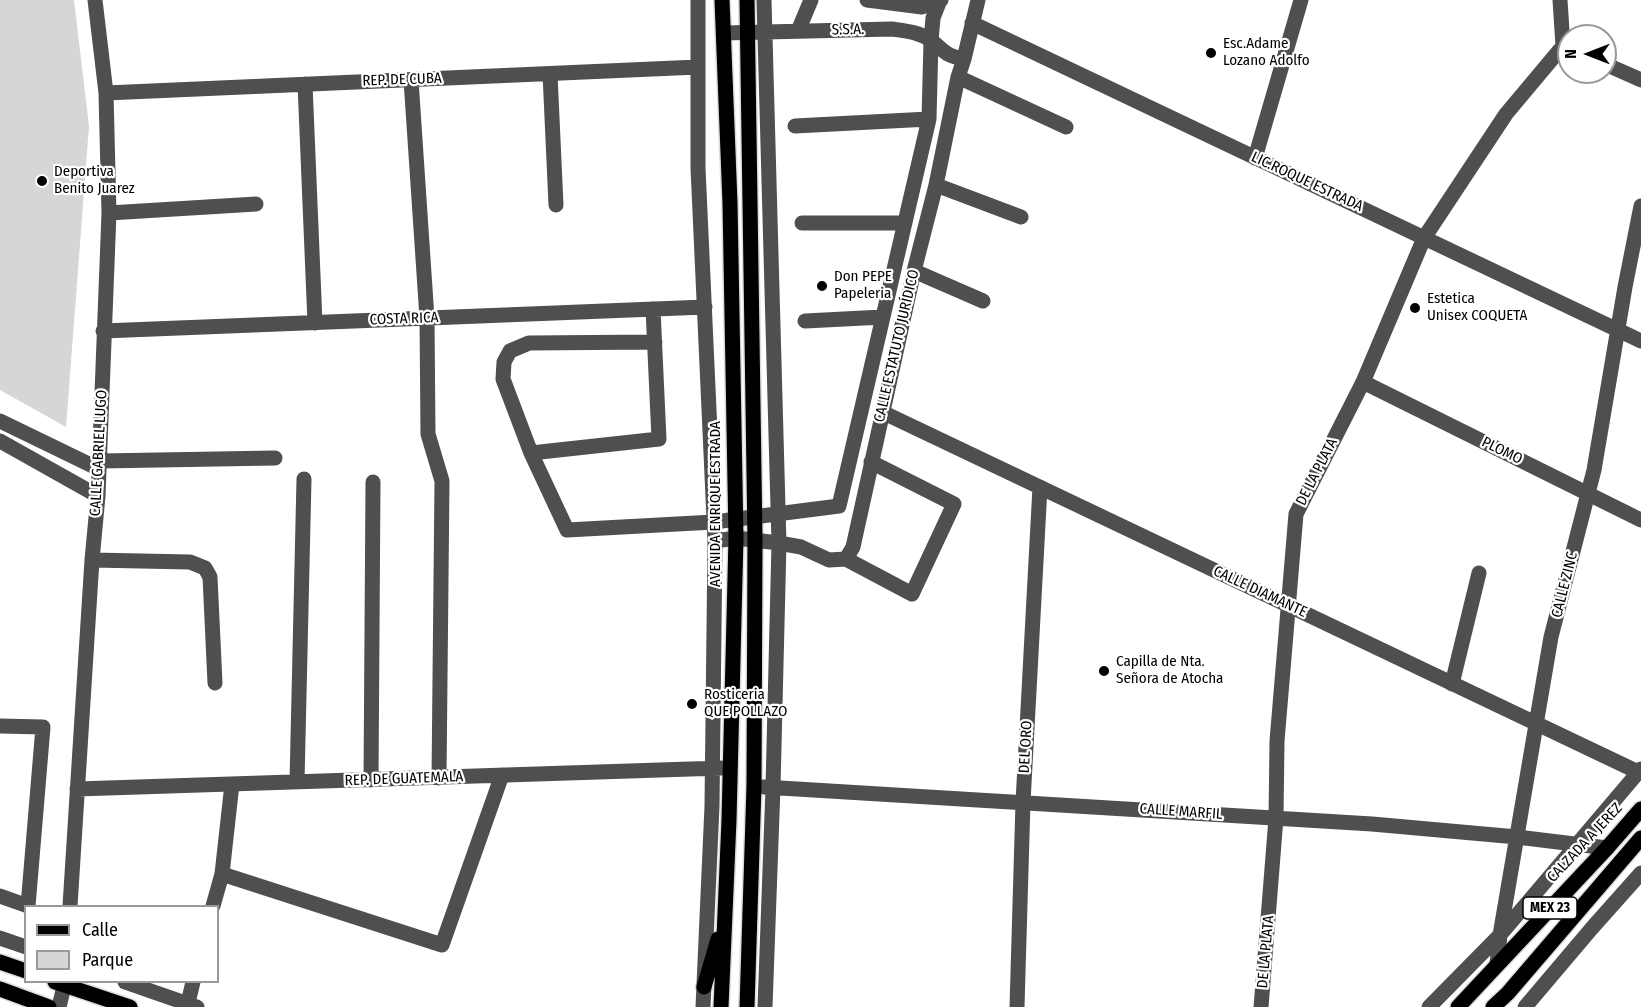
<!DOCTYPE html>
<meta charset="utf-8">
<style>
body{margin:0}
#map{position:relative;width:1641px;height:1007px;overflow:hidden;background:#fff;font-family:"Fira Sans Condensed",sans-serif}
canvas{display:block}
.legend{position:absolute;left:24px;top:905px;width:195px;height:78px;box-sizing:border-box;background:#fff;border:2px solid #999;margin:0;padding:8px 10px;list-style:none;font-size:18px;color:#000}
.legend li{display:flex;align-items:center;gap:12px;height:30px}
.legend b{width:30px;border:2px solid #999}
.north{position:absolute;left:1557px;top:24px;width:60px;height:60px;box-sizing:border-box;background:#fff;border:2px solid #999;border-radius:50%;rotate:270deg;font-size:16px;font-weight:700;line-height:24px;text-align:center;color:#000}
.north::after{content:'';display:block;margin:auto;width:21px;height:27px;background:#000;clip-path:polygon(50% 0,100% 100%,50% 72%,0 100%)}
</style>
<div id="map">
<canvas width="1641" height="1007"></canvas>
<ul class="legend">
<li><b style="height:8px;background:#000"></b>Calle</li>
<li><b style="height:16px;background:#d6d6d6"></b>Parque</li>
</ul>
<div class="north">N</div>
</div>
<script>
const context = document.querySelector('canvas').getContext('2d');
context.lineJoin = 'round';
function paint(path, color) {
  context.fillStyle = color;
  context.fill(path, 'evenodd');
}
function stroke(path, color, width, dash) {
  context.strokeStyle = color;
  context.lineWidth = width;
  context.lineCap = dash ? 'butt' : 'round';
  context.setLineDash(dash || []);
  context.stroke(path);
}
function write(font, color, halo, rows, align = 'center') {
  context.font = font + ' "Fira Sans Condensed",sans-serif';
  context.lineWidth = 4.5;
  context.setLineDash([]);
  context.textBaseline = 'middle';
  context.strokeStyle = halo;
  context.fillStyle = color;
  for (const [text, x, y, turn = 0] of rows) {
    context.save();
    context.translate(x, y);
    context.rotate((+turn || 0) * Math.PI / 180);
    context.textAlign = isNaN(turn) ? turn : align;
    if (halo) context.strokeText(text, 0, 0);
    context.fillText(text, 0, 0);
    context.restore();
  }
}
paint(new Path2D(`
 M0,0H74L89,126L66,427L0,390Z`), '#d6d6d6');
const major = new Path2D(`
 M0,962L26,971
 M55,982L130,1007
 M704,987L718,939
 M0,989L49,1007
 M721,1007L729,820L736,538L730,203L722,0
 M747,1007L754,786L755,540L747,0
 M1458,1007L1607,848L1641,809
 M1493,1007L1508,993L1641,838`);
stroke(major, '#dbdbdb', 18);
stroke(new Path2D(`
 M698,0V168L715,541L712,806L703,1007
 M764,0L779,543L773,787L765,1007
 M867,0L922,7L941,0
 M972,23L1641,341
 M798,31L811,0
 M724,33L892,29C906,31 919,32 930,40C946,51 943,55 964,59
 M1605,64L1641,80
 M550,74L556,205
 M958,77L1066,127
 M411,80L427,318L428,434L442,481L439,778
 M305,84L315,323
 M106,93L698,67
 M795,126L929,119
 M1255,158L1301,0
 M936,185L1021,217
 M109,213L256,204
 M802,223H905
 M914,271L983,301
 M805,321L883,317
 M103,331L705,307
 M655,342L529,343L510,351L504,362L503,379L531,453L567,530L714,522L839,506L929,119L931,41L933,18L940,0
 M1363,382L1641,520
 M882,412L1638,772
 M0,421L99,469
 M0,441L98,496
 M531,453L659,439L653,309
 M100,461L275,458
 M715,541L736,538L779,543L801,547L829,560L846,559L853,547L914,271L936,185L958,77L964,59L978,0
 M846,559L912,594L954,504L871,462
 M92,560L190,562L205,568L210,577L215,683
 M1452,684L1479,573
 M0,726L43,727L28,906L0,896
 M371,780L373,482
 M297,782L304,479
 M764,787L1372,824L1517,837L1607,848
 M77,789L721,768
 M222,874L442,945L502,775
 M70,906L92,560L98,496L109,213L106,93L95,0
 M213,906L222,874L232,784
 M0,938L26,947
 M1497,964L1500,935L1551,637L1594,470L1625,287L1641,206
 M125,982L197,1007
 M59,1007L65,982
 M187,1007L193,982
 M1017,1007L1023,802L1040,487
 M1261,1007L1276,818L1277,741L1296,514L1363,382L1424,238L1506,114L1563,46L1560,0
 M1429,1007L1500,935L1641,769
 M1525,1007L1592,928L1641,873`), '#4f4f4f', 15);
stroke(major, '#000', 15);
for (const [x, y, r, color] of [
 [1211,53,6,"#000"],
 [42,181,6,"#000"],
 [822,286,6,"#000"],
 [1415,308,6,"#000"],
 [1104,671,6,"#000"],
 [692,704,6,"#000"]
]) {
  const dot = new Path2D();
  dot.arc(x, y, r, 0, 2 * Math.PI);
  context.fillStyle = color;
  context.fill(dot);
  stroke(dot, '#fff', 2);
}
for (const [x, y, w] of [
 [1550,908,54]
]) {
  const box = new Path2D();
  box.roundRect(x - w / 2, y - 11, w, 22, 4.5);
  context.fillStyle = '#fff';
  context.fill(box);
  stroke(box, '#000', 1.5);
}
write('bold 14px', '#000', null, [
 ["MEX 23",1550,908]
]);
write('15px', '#000', '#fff', [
 ["S.S.A.",848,30,-1],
 ["REP. DE CUBA",402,80,-2],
 ["LIC.ROQUE ESTRADA",1307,182,25],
 ["COSTA RICA",404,319,-2],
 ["CALLE ESTATUTO JURÍDICO",897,346,-77],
 ["PLOMO",1502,451,26],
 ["CALLE GABRIEL LUGO",99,453,-87],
 ["DE LA PLATA",1317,472,-63],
 ["AVENIDA ENRIQUE ESTRADA",716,504,-90],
 ["CALLE ZINC",1565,585,-76],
 ["CALLE DIAMANTE",1260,592,25],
 ["DEL ORO",1026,747,-87],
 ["REP. DE GUATEMALA",404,779,-2],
 ["CALLE MARFIL",1181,812,4],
 ["CALZADA A JEREZ",1585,843,-47],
 ["DE LA PLATA",1266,952,-85]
]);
write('15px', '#000', '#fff', [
 ["Esc.Adame",1223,44],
 ["Lozano Adolfo",1223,61],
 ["Deportiva",54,172],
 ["Benito Juarez",54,189],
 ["Don PEPE",834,277],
 ["Papeleria",834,294],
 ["Estetica",1427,299],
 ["Unisex COQUETA",1427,316],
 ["Capilla de Nta.",1116,662],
 ["Señora de Atocha",1116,679],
 ["Rosticeria",704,695],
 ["QUE POLLAZO",704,712]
], 'left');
</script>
